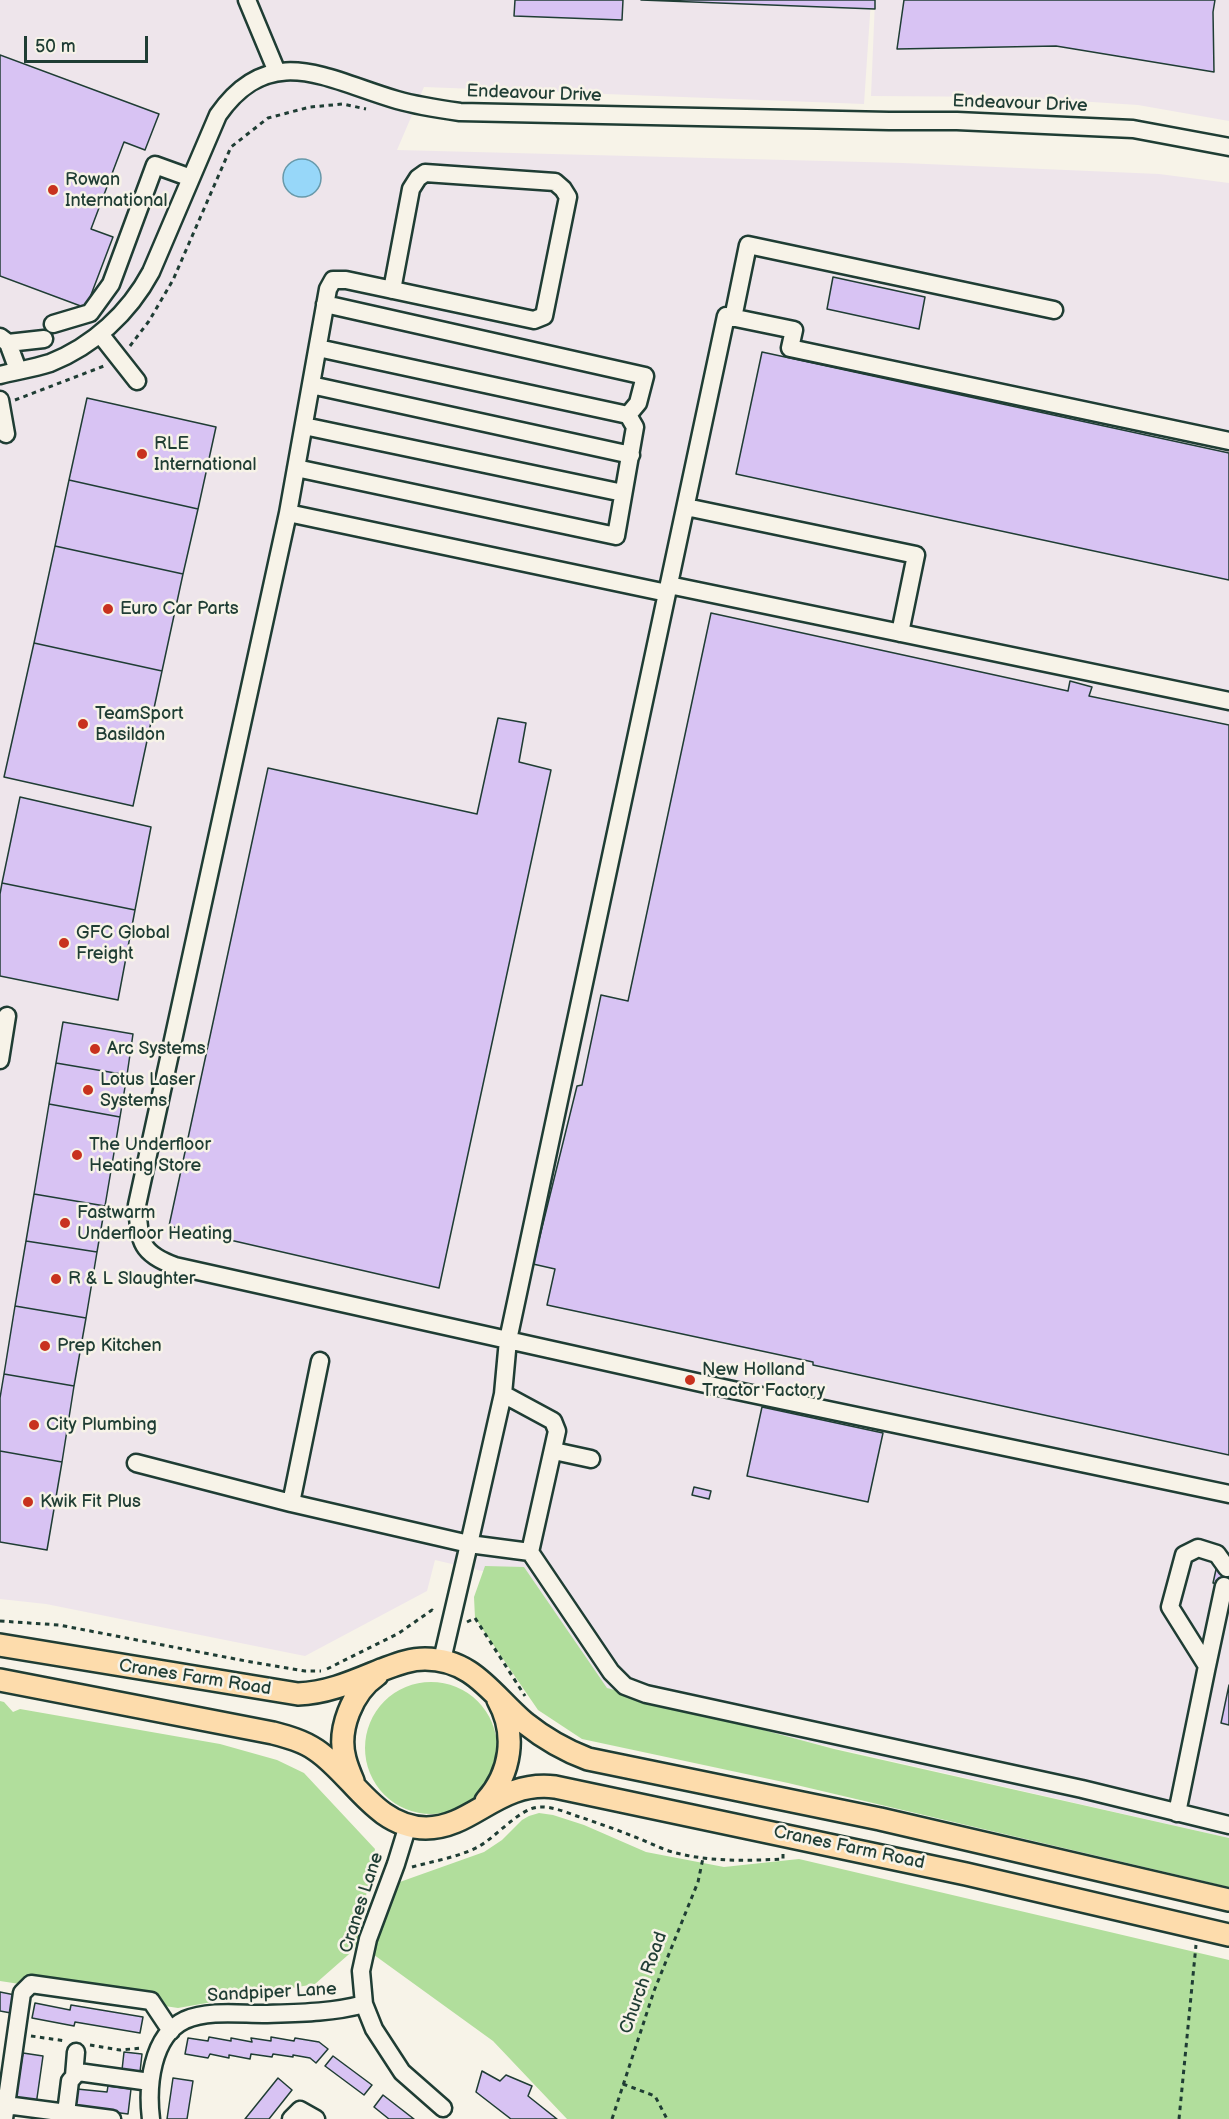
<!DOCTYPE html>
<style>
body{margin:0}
#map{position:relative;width:1229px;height:2119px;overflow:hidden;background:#f7f3e8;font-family:"Balsamiq Sans",sans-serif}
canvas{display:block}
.scale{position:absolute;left:24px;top:36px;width:124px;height:27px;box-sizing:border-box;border:3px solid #1f3d34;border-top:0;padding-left:8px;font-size:18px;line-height:21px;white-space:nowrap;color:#1f3d34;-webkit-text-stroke:4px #f7f3e8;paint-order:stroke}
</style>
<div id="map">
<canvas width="1229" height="2119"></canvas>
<div class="scale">50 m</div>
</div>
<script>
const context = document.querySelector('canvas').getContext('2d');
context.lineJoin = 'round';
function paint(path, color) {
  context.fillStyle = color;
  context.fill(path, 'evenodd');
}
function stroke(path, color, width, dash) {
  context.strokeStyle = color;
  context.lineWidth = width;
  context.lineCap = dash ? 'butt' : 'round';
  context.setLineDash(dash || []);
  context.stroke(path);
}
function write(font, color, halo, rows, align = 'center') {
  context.font = font + ' "Balsamiq Sans",sans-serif';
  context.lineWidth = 5;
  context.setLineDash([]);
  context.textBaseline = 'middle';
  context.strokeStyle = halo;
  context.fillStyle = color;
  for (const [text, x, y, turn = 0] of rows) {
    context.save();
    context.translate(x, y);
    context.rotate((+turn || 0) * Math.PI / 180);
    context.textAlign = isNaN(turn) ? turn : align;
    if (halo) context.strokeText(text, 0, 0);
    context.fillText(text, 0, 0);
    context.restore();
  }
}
paint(new Path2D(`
 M0,0H871L864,104L424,87L397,150L903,163L1159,174L1229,183V1838L595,1693L525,1581L435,1560L427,1591L305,1656L46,1604L0,1599Z
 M875,0H1229V121L1138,105L1015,97L871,96Z`), '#eee5eb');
paint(new Path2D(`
 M485,1566L524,1567L607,1688L834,1749L1229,1838V1887L788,1783L582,1739L538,1710L475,1618L474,1597Z
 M365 1748a66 66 0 1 1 132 0a66 66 0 1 1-132 0Z
 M0,1701L4,1702L13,1712L20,1709L220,1744L277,1760L304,1773L375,1849L356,1948L315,1984L178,2008L0,1981Z
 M539,1813L553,1815L584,1825L646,1852L724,1867L799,1859L1229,1960V2119H567L493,2041L370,1952L397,1883L484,1852L502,1840L522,1820L529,1816Z`), '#b1de9c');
const water = new Path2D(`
 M283 178a19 19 0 1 1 38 0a19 19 0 1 1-38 0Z`);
paint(water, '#97d7f9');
stroke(water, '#6799aa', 1.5);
const building = new Path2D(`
 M515,0H623L622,20L514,16Z
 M641,0H875V9Z
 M904,0H1215L1213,12L1214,72L1056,46L897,49Z
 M0,55L159,114L145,150L124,142L91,229L113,237L86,308L0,276Z
 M833,277L925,297L919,329L827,309Z
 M762,352L1229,453V580L736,474Z
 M87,398L216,427L198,509L69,480Z
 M69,480L198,509L183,574L55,546Z
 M55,546L183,574L162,671L34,643Z
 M711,613L1068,691L1070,681L1092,687L1089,696L1229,725V1455L813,1365V1362L547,1305L555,1269L533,1264L577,1086L582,1085L601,995L628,1001Z
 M34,643L162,671L133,806L4,777Z
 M498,718L526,723L519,762L551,770L439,1288L169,1226L268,768L477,814Z
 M20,797L151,827L135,910L2,883Z
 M2,883L135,910L118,1000L0,976V894Z
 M63,1022L133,1034L127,1075L56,1063Z
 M56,1063L127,1075L120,1117L49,1104Z
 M49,1104L120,1117L105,1206L34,1194Z
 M34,1194L105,1206L97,1252L26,1241Z
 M26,1241L97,1252L86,1318L15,1306Z
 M15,1306L86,1318L74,1386L4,1374Z
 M4,1374L74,1386L62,1462L0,1451V1398Z
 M762,1407L883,1433L868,1502L747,1476Z
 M0,1451L62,1462L47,1550L0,1542Z
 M694,1487L711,1491L709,1499L692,1495Z
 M1217,1565L1229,1568V1587L1213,1583Z
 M1229,1685V1725L1221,1723Z
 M0,1992L15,1995L11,2013L0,2011Z
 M35,2003L70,2010L71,2005L143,2017L140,2033L75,2022L74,2026L32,2018Z
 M209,2037L231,2041V2038L252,2042L251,2038L271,2041V2037L294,2041L295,2038L319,2042L328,2049L316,2063L310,2058L293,2055V2057L273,2054L272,2057L251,2054L250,2059L229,2055V2058L210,2054L208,2058L185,2054L188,2038L208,2041Z
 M124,2052L142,2054L140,2072L122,2070Z
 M23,2053L43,2056L36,2105L15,2102Z
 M333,2056L372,2085L364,2095L325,2066Z
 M482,2071L500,2081L506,2075L532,2086L528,2096L557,2119H511L476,2092Z
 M173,2078L193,2081L187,2119H167Z
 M278,2078L292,2090L269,2119H245Z
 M108,2086L131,2089L128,2114L75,2107L77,2089L107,2092Z
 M383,2095L414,2119H389L374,2107Z`);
paint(building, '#d8c3f3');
stroke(building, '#1f3d34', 1.5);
const minor = new Path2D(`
 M247,0L277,72
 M733,318L748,245L1054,310
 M53,324L90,313L111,284L155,165L191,178
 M100,334L137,381
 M0,337L8,343L18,370
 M8,343L44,339
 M318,348L628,415
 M0,375C16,371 34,368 50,363C93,346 129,313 151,272L218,115C270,40 328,80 397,100C418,106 439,109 460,112L889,121H957L1133,129L1229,147
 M311,385L631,455
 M0,400L6,434
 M304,426L623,493
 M296,468L616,536L635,427L628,415L638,403L645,376L325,304
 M686,507L916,555L900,633
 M288,513L328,289L333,280H346L534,320L544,316L568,197L563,189L555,182L425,173L418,178L411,189L392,290
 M669,585L1229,701
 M667,593L288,513L137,1205C140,1241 139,1253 175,1266L728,1389L1229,1494
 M0,1060L7,1016
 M320,1361L291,1503L469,1544L503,1394L508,1340L726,316L794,330L790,348L1229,441
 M503,1394L553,1421L557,1431L530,1552
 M554,1451L591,1459
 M136,1463L291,1503
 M442,1660L469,1544L530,1552L611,1672L625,1686L646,1694L1082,1789L1229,1825
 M1207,1666L1224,1586
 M1177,1813L1207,1666L1170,1607L1184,1555L1198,1548L1217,1554L1227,1568
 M408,1825L396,1864L368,1939L361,1971L364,2004L374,2029L402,2072L443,2108
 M74,2076L76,2052
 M6,2105L112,2119
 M66,2113L70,2081L78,2072L150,2082
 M4,2119L22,1993L31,1984L151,2001L171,2031
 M151,2119C147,2087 151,2036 185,2020C208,2010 239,2014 263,2014C297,2013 332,2013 364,2004
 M291,2119L300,2110L316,2119`);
const major = new Path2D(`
 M0,1645L298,1694C328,1693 354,1681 381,1670C395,1665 409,1659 425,1659C473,1659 492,1695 525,1723C545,1739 564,1750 588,1759L880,1819L1229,1900
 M0,1680L273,1733C288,1737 303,1741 316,1750C353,1775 375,1827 426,1828C473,1828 498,1780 555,1787L966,1874L1229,1935
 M353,1781C350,1774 347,1767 345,1759C337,1730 352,1692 377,1675
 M486,1801C511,1773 517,1734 498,1700`);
stroke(minor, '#1f3d34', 21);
stroke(major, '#1f3d34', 26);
stroke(new Path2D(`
 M130,346L149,321L173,280L231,147L268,118L310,107L343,104L366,109
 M15,400L104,366
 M0,1621L59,1625L246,1661L305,1671H321
 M467,1622L475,1618L525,1696
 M327,1669L399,1633L432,1610L435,1614
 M412,1867C434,1861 458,1857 478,1847C496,1837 520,1808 539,1807C554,1806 569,1814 583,1818C600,1824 618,1830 635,1837C646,1841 657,1847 669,1851C706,1862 745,1861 783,1859V1852
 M31,2036L66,2041
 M90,2045L120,2050L143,2048
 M623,2084L655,2096L667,2119
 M612,2119L654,1991L698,1882L703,1858
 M1179,2119L1196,1945`), '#1f3d34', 3, [4.5, 4.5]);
stroke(minor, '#f7f3e8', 16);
stroke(major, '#fddcac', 21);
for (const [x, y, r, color] of [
 [53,190,6,"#c8321e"],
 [142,454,6,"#c8321e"],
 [108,609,6,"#c8321e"],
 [83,724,6,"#c8321e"],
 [64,943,6,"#c8321e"],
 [95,1049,6,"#c8321e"],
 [88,1090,6,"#c8321e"],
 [77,1155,6,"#c8321e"],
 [65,1223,6,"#c8321e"],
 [56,1279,6,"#c8321e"],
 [45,1346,6,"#c8321e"],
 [690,1380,6,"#c8321e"],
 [34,1425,6,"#c8321e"],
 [28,1502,6,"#c8321e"]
]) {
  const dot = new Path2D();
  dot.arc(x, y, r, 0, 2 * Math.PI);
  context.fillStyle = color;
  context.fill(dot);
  stroke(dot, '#f7f3e8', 2);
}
write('18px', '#1f3d34', '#f7f3e8', [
 ["Endeavour Drive",534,94,2],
 ["Endeavour Drive",1020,104,2],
 ["Cranes Farm Road",195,1678,9],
 ["Cranes Farm Road",849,1848,12],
 ["Cranes Lane",362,1903,-72],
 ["Church Road",644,1983,-70],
 ["Sandpiper Lane",272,1993,-3]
]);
write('18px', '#1f3d34', '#f7f3e8', [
 ["Rowan",65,180],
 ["International",65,201],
 ["RLE",154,444],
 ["International",154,465],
 ["Euro Car Parts",120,609],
 ["TeamSport",95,714],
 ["Basildon",95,735],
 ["GFC Global",76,933],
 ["Freight",76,954],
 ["Arc Systems",107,1049],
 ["Lotus Laser",100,1080],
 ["Systems",100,1101],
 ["The Underfloor",89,1145],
 ["Heating Store",89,1166],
 ["Fastwarm",77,1213],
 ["Underfloor Heating",77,1234],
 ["R & L Slaughter",68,1279],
 ["Prep Kitchen",57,1346],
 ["New Holland",702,1370],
 ["Tractor Factory",702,1391],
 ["City Plumbing",46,1425],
 ["Kwik Fit Plus",40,1502]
], 'left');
</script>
